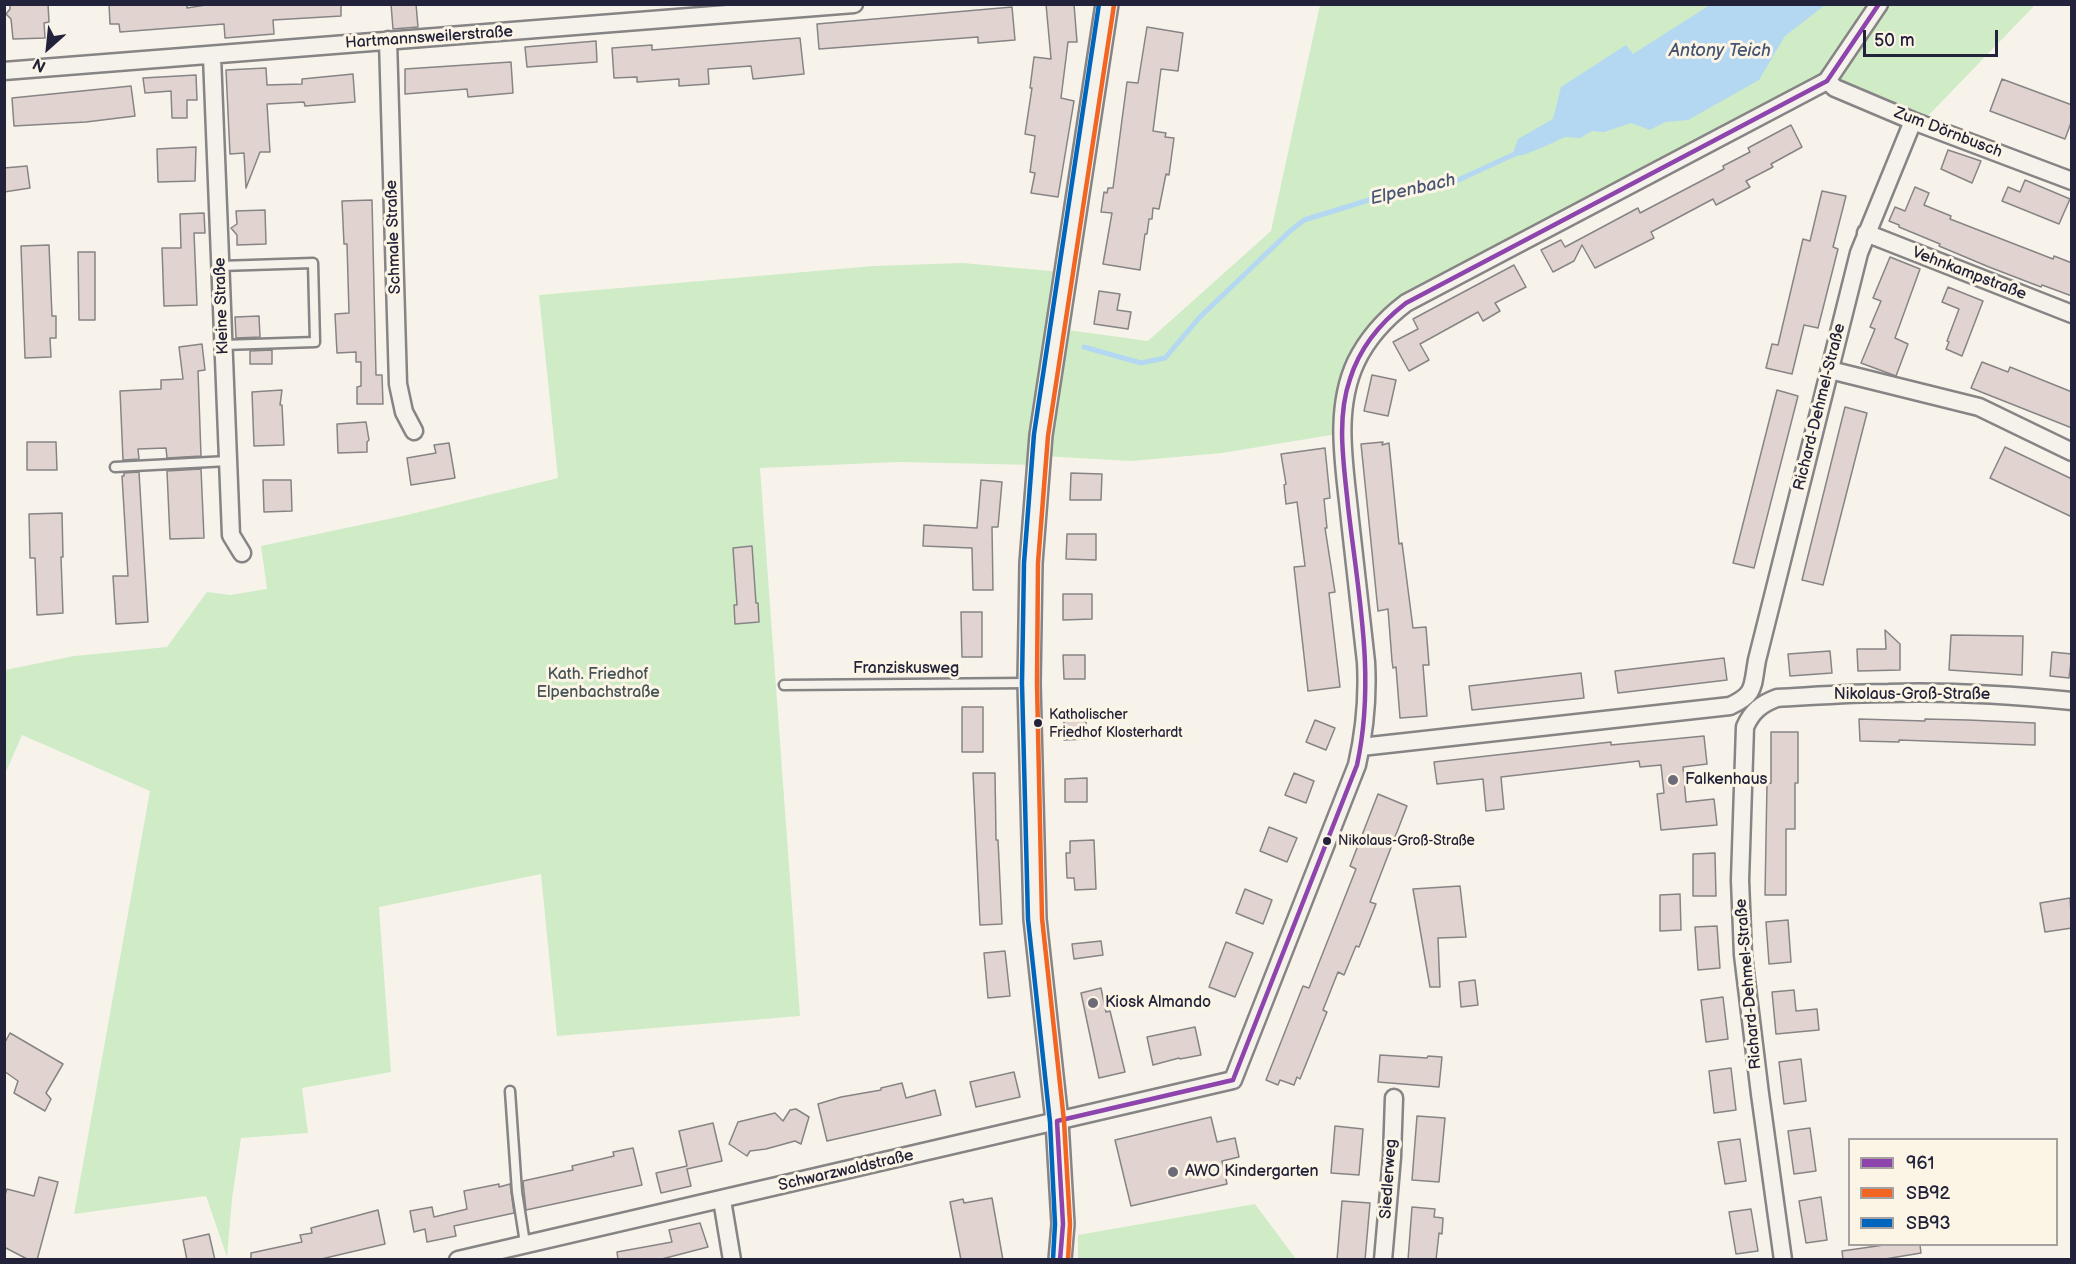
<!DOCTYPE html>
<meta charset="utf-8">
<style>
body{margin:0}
#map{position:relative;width:2076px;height:1264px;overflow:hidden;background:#f7f3ea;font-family:"Balsamiq Sans",sans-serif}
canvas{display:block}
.frame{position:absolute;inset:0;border:6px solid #22223b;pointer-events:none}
.legend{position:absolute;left:1848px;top:1138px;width:210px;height:108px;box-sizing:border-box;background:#fcf5e5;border:2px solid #a5a1a1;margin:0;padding:8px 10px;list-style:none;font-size:18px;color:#22223b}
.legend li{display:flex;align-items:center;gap:12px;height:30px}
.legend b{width:30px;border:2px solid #a5a1a1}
.north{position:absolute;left:18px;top:18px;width:60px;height:60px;-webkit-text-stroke:4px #fcf5e5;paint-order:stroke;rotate:207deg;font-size:16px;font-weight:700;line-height:24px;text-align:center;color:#22223b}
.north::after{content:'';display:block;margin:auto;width:21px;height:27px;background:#22223b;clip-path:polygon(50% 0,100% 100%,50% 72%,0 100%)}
.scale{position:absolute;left:1863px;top:30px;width:135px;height:27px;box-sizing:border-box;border:3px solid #22223b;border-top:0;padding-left:8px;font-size:18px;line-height:21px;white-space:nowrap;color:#22223b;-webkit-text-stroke:4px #fcf5e5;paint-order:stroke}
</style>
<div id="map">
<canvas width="2076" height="1264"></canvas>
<div class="frame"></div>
<ul class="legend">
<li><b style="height:8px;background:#8e44ad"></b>961</li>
<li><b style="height:8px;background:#f26522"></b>SB92</li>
<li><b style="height:8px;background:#0065bd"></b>SB93</li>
</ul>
<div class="north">N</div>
<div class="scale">50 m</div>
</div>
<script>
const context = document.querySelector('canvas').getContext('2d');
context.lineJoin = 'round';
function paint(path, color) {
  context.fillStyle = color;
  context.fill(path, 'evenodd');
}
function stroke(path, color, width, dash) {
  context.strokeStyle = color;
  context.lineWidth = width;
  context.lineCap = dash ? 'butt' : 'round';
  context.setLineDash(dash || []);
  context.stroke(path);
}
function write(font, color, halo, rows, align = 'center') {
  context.font = font + ' "Balsamiq Sans",sans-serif';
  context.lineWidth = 6;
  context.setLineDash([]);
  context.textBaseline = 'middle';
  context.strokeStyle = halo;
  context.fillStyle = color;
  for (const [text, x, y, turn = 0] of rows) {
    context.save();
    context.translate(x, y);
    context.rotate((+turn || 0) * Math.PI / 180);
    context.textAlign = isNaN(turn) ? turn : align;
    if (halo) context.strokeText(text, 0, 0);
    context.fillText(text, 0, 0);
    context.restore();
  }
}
paint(new Path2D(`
 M1320,5H2035L1925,119L1822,76L1377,323L1337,434L1222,453L1131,461L1043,456L1060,329L1148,341L1271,231Z
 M963,263L1061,272L1036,465L898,462L760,468L800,1016L557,1036L541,874L379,907L391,1072L302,1088L308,1133L241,1138L232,1199L227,1257L206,1196L74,1214L150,791L22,735L5,774V670L74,656L167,647L207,592L230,595L267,589L261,546L407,515L558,478L539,295L873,266Z
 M1255,1204L1296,1259H1078V1235Z`), '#cfecc7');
paint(new Path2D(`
 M1710,5H1825L1785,36L1759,80L1688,120L1665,122L1650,130L1631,123L1604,132L1592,131L1580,138L1565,137L1541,148L1523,155L1512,156L1518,139L1553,119L1561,87L1626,45L1633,54Z`), '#b4d7f2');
stroke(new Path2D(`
 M1084,347L1141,363L1165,358L1200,317L1290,231L1304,220L1382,196L1454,182L1517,153`), '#b4d7f2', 5);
const building = new Path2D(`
 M10,4H48L49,22L44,23L45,38L13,39L11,19L6,14L10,9Z
 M109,4H187V8L212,4H341V16L273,20L274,34L225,38L224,24L120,32L119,24H110Z
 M391,4H416L418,27L393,29Z
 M1046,4H1074L1077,42H1068L1061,98L1074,101L1058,197L1031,193L1035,173L1030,172L1035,136L1025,134L1032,88H1030L1034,57L1051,59Z
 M1012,7L1015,40L978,43V37L819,49L817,24Z
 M1147,27L1183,33L1178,71L1161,69L1153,131L1166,133L1165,137L1174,138L1169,175L1166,174L1159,209L1153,208L1152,219H1149L1147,234H1145L1140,270L1103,264L1112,213L1101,212L1104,192L1107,193L1108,188H1113L1127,82L1138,83Z
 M800,38L804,74L753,79L751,66L708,69L709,84L679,86V79L637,82V77L614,78L612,48L652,45V50Z
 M596,41L597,62L527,67L525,47Z
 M511,62L513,93L468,97L467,89L405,94V69Z
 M266,68L267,85L302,84V79L353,74L355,102L305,106L304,102L267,104L270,152H260L246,188L244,153L230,154L226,70Z
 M196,75L197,100H187V118H172L171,91L145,93L143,78Z
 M2002,79L2072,105V120L2065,139L1990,111Z
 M131,86L135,116L86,122L14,126L12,98Z
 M1791,125L1802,147L1771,164L1773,167L1746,181L1750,187L1716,205L1713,199L1651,232L1654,238L1595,268L1582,245L1574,261L1553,272L1541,250L1561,240L1565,247L1638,208L1640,213L1724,169L1723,166L1750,152L1748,148Z
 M196,147L195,181L158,182L157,149Z
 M1948,150L1981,161L1972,183L1941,169Z
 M27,166L30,188L4,192V168Z
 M2025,180L2070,199L2059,224L2002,201L2008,187L2020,192Z
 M1915,187L1929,193L1924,205L1951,216L1950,219L2053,259L2054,256L2072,263V296L2042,285L2041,287L1989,267L1939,246L1940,244L1899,227V225L1889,221L1895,207L1905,211Z
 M1822,191L1846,196L1833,247L1838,249L1818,328L1804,325L1792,374L1766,368L1772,344L1778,345L1803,239L1810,241Z
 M372,200L376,375H382L383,404H357V387L361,386V362H356V352L337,353L335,314L349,313L347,244H344L342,201Z
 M265,210L266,244L237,245V235L231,228L237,224L236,211Z
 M204,213L205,233H194L197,305L164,306L162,248H181L180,214Z
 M49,245L52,316H56V338H50L51,357L25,358L21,246Z
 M78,252H95V320H79Z
 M1890,257L1920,269L1895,338L1908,344L1896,376L1861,363L1875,329L1870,327L1881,301L1873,298Z
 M1514,265L1526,287L1495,303L1500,311L1483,321L1478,312L1420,344L1429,360L1409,371L1393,342L1418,329L1413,319Z
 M1948,287L1983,301L1962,356L1946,349L1949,342L1947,341L1959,309L1942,302Z
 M1099,291L1120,294L1117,310L1131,312L1128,329L1094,324Z
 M259,316L260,337L236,338L235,317Z
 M202,344L205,370L198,371L201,456L167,458L166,448L138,449L139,459L123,460L120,391L161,389V380L183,379L179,347Z
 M272,350V364H250V351Z
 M1982,362L2008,372L2010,367L2072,392V428L1971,388Z
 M1372,375L1396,380L1388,416L1364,411Z
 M282,390L280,405H282L284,445L254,446L252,392Z
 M1777,390L1798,396L1754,568L1733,563Z
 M1845,407L1867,413L1823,585L1802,580Z
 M366,422L369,440L367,442V452L338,453L337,424Z
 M27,442H56L57,470H27Z
 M1383,442L1382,445L1389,443L1399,544L1402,543L1413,628L1426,627L1429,665H1423L1427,716L1400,718L1396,667L1393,668L1392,661L1388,609L1378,611L1361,444Z
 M449,443L455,478L411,485L407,458L436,453L434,445Z
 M2005,447L2072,479V517L1990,478Z
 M1325,448L1330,498L1324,499L1327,528H1325L1335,592L1329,593L1340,687L1308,691L1294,567L1305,566L1297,502L1286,504L1284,485L1286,484L1281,454Z
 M201,469L204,538L170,539L167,471Z
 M139,472L148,622L116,624L113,576H128L122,476H124V473Z
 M1071,473L1102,474L1101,500H1070Z
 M263,480H291L292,511L264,512Z
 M981,480L1002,482L998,527H992L993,590H973L972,548L923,546L924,525L977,528Z
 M62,513L63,557H61L63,613L37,615L35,558H30L29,514Z
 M1067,534H1096V560L1066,559Z
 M752,546L756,603H758L759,622L735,624L734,605H737L733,548Z
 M1063,594H1092V619L1063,620Z
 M961,612H982V657H962Z
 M1885,630L1900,644V670L1858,671L1857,649H1886Z
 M1951,635L2023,636L2022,675L1949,670Z
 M1830,651L1832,673L1790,676L1788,654Z
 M2052,652L2072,654L2069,678L2050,676Z
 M1063,655H1085V679H1064Z
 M1724,658L1727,680L1618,693L1615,671Z
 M1581,673L1584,698L1472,710L1469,686Z
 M962,707H983V752H962Z
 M1086,715V739L1064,740V716Z
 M1859,719L1925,721V719L1968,720L2035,723V745L1899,740V742L1860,741Z
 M1315,720L1335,728L1326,750L1306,742Z
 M1771,732H1798V783H1795V829H1786V895H1765L1767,784L1771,783Z
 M1704,736L1707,764L1683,767L1686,802L1714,799L1717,825L1661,830L1657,794L1664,793L1661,765L1640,767L1639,761L1501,777L1504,809L1486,811L1483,779L1437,784L1434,762L1611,742V745Z
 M973,773H995L996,840H998L1002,924L980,925Z
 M1294,773L1314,781L1306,803L1285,795Z
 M1087,778V802H1065V779Z
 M1378,794L1407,806L1370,902L1376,904L1359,947L1356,946L1344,975L1338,972L1323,1010L1327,1012L1300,1079L1297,1077L1294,1085L1280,1080L1278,1085L1266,1080L1303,986L1309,988L1356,869L1350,866Z
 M1269,827L1297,838L1287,862L1260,851Z
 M1094,840L1096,889L1075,890L1074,878H1067L1066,853H1070V841Z
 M1715,853L1716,896H1693V854Z
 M1460,886L1466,937L1438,938L1440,987H1430L1413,889Z
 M1245,889L1272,900L1263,924L1236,913Z
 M1680,894L1681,930L1660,931V895Z
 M2070,898L2072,928L2045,932L2040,903Z
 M1788,920L1791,962L1769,964L1766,922Z
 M1717,926L1720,968L1698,970L1695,927Z
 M1101,941L1103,955L1074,959L1072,944Z
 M1226,942L1253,953L1235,997L1209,987Z
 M1005,951L1010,996L988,998L984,953Z
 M1475,980L1478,1005L1461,1007L1459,982Z
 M1101,988L1106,1012L1110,1011L1125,1072L1099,1078L1081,993Z
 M1794,990L1796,1011L1817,1009L1819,1030L1776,1034L1772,992Z
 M1723,997L1728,1039L1706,1042L1701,1000Z
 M1195,1027L1201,1055L1180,1059L1179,1058L1153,1065L1147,1037Z
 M10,1033L63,1064L46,1093L51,1099L45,1111L14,1093L18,1081L4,1071V1044Z
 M1380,1055L1427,1058L1428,1056L1442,1057L1439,1087L1378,1082Z
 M1801,1059L1806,1101L1784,1104L1779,1062Z
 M1731,1068L1736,1110L1714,1113L1709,1071Z
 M1014,1072L1020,1097L976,1107L970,1082Z
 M902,1083L906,1098L935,1090L941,1115L827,1141L818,1104L841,1097L881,1090V1088Z
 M796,1109L809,1117L801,1144L795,1141L766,1149L750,1151L747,1156L729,1144L738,1122L775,1113L783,1121L790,1110Z
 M1417,1116L1445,1118L1439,1182L1412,1180Z
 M1211,1117L1217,1142L1235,1138L1239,1157L1222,1161L1227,1184L1131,1206L1115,1140Z
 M713,1123L722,1161L687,1169L691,1186L661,1193L656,1173L687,1166L679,1131Z
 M1335,1126L1363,1129L1359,1175L1331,1173Z
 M1810,1128L1816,1171L1794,1174L1788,1131Z
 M1740,1139L1746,1181L1725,1184L1718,1142Z
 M633,1148L642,1185L526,1210L523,1181L573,1170L572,1166L614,1156L613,1152Z
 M39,1177L58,1182L37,1260H29L4,1247V1198L7,1189L34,1196Z
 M499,1184V1187L510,1184L514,1213L454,1226L456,1236L427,1242L425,1229L414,1232L410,1211L432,1207L434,1217L467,1209L464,1191Z
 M1821,1197L1827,1240L1806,1243L1799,1201Z
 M992,1198L1003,1260H961L950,1202L963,1199L964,1203Z
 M1342,1201L1370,1203L1365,1260H1337Z
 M1412,1207L1435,1209L1434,1217L1443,1218L1442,1234L1439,1233L1436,1260H1408Z
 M1751,1209L1758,1251L1736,1254L1729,1212Z
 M378,1210L385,1244L317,1260H251V1253L302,1242L300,1235L312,1233L311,1228Z
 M700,1223L708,1247L658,1260H618L617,1252L672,1242L669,1230Z
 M209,1234L215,1260H187L183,1240Z
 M1884,1245H1920L1921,1253L1879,1260H1843L1842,1251Z`);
paint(building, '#e1d4d0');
stroke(building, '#868485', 1.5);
const service = new Path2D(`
 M220,266L313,263L315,342L223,345
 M115,467L228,461
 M784,685L1028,683
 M510,1091L517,1192L525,1243`);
const minor = new Path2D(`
 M388,40L398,384L404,412L414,431
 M212,56L231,535L242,553
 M4,71L854,4
 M1827,81L1835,88L1913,121L2072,181
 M1866,233L2072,314
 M1830,370L1979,407L2072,452
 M1361,747L1730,706C1756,694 1752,687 1757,660L1859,253L1913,121
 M722,1200L732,1260
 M458,1260L1233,1080L1357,765C1365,730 1368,698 1366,662C1361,615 1355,567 1350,520C1345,468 1333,411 1356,362C1368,337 1385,319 1406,303L1827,81L1879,4
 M1383,1260L1392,1157L1394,1098
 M1783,1260L1760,1094L1743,955L1740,880L1745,727C1752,711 1761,704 1777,698C1814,696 1851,693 1888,693C1949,691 2011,695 2072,701`);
const tertiary = new Path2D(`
 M1060,1260L1063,1224L1057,1121L1035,919L1029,683L1031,563L1041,435L1107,4`);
stroke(service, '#868485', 13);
stroke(minor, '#868485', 21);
stroke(tertiary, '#868485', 26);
stroke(service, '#f5f2ec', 8);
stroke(minor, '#f5f2ec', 16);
stroke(tertiary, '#f5f2ec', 21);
stroke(new Path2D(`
 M1233,1080L1357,765C1376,678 1358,593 1348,506C1344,465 1336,419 1350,379C1360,347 1380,323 1406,303L1827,81L1879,4
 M1057,1121L1233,1080
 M1057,1121L1063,1224L1060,1260`), '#8e44ad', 4.5);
stroke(new Path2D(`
 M1068,1260L1070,1224L1064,1121L1042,918L1037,683L1038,563L1048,436L1114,5`), '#f26522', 4.5);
stroke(new Path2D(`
 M1053,1259L1055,1224L1050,1122L1028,919L1022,683L1024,563L1034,434L1099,4`), '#0065bd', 4.5);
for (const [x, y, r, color] of [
 [1038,723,5,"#22223b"],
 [1673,780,6,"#6d6b78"],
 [1327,841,5,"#22223b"],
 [1093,1003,6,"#6d6b78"],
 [1173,1172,6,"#6d6b78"]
]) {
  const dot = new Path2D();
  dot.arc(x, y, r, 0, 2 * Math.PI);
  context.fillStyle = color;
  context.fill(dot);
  stroke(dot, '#fcf5e5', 2);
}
write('14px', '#22223b', '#fcf5e5', [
 ["Katholischer",1049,715],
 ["Friedhof Klosterhardt",1049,733],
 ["Nikolaus-Groß-Straße",1338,841]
], 'left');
write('16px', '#22223b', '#fcf5e5', [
 ["Hartmannsweilerstraße",429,38,-4],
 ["Zum Dörnbusch",1948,133,21],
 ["Schmale Straße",394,237,-92],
 ["Vehnkampstraße",1969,274,21],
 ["Kleine Straße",222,306,-92],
 ["Richard-Dehmel-Straße",1820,407,-76],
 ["Franziskusweg",906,669],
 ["Nikolaus-Groß-Straße",1912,695],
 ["Richard-Dehmel-Straße",1749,984,-95],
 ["Schwarzwaldstraße",846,1171,-13],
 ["Siedlerweg",1389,1179,-86]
]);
write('16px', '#455357', '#fcf5e5', [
 ["Kath. Friedhof",598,675],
 ["Elpenbachstraße",598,693]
]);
write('16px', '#22223b', '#fcf5e5', [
 ["Falkenhaus",1685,780],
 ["Kiosk Almando",1105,1003],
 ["AWO Kindergarten",1185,1172]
], 'left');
write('italic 18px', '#455573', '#fcf5e5', [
 ["Antony Teich",1720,51],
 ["Elpenbach",1413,190,-13]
]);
</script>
